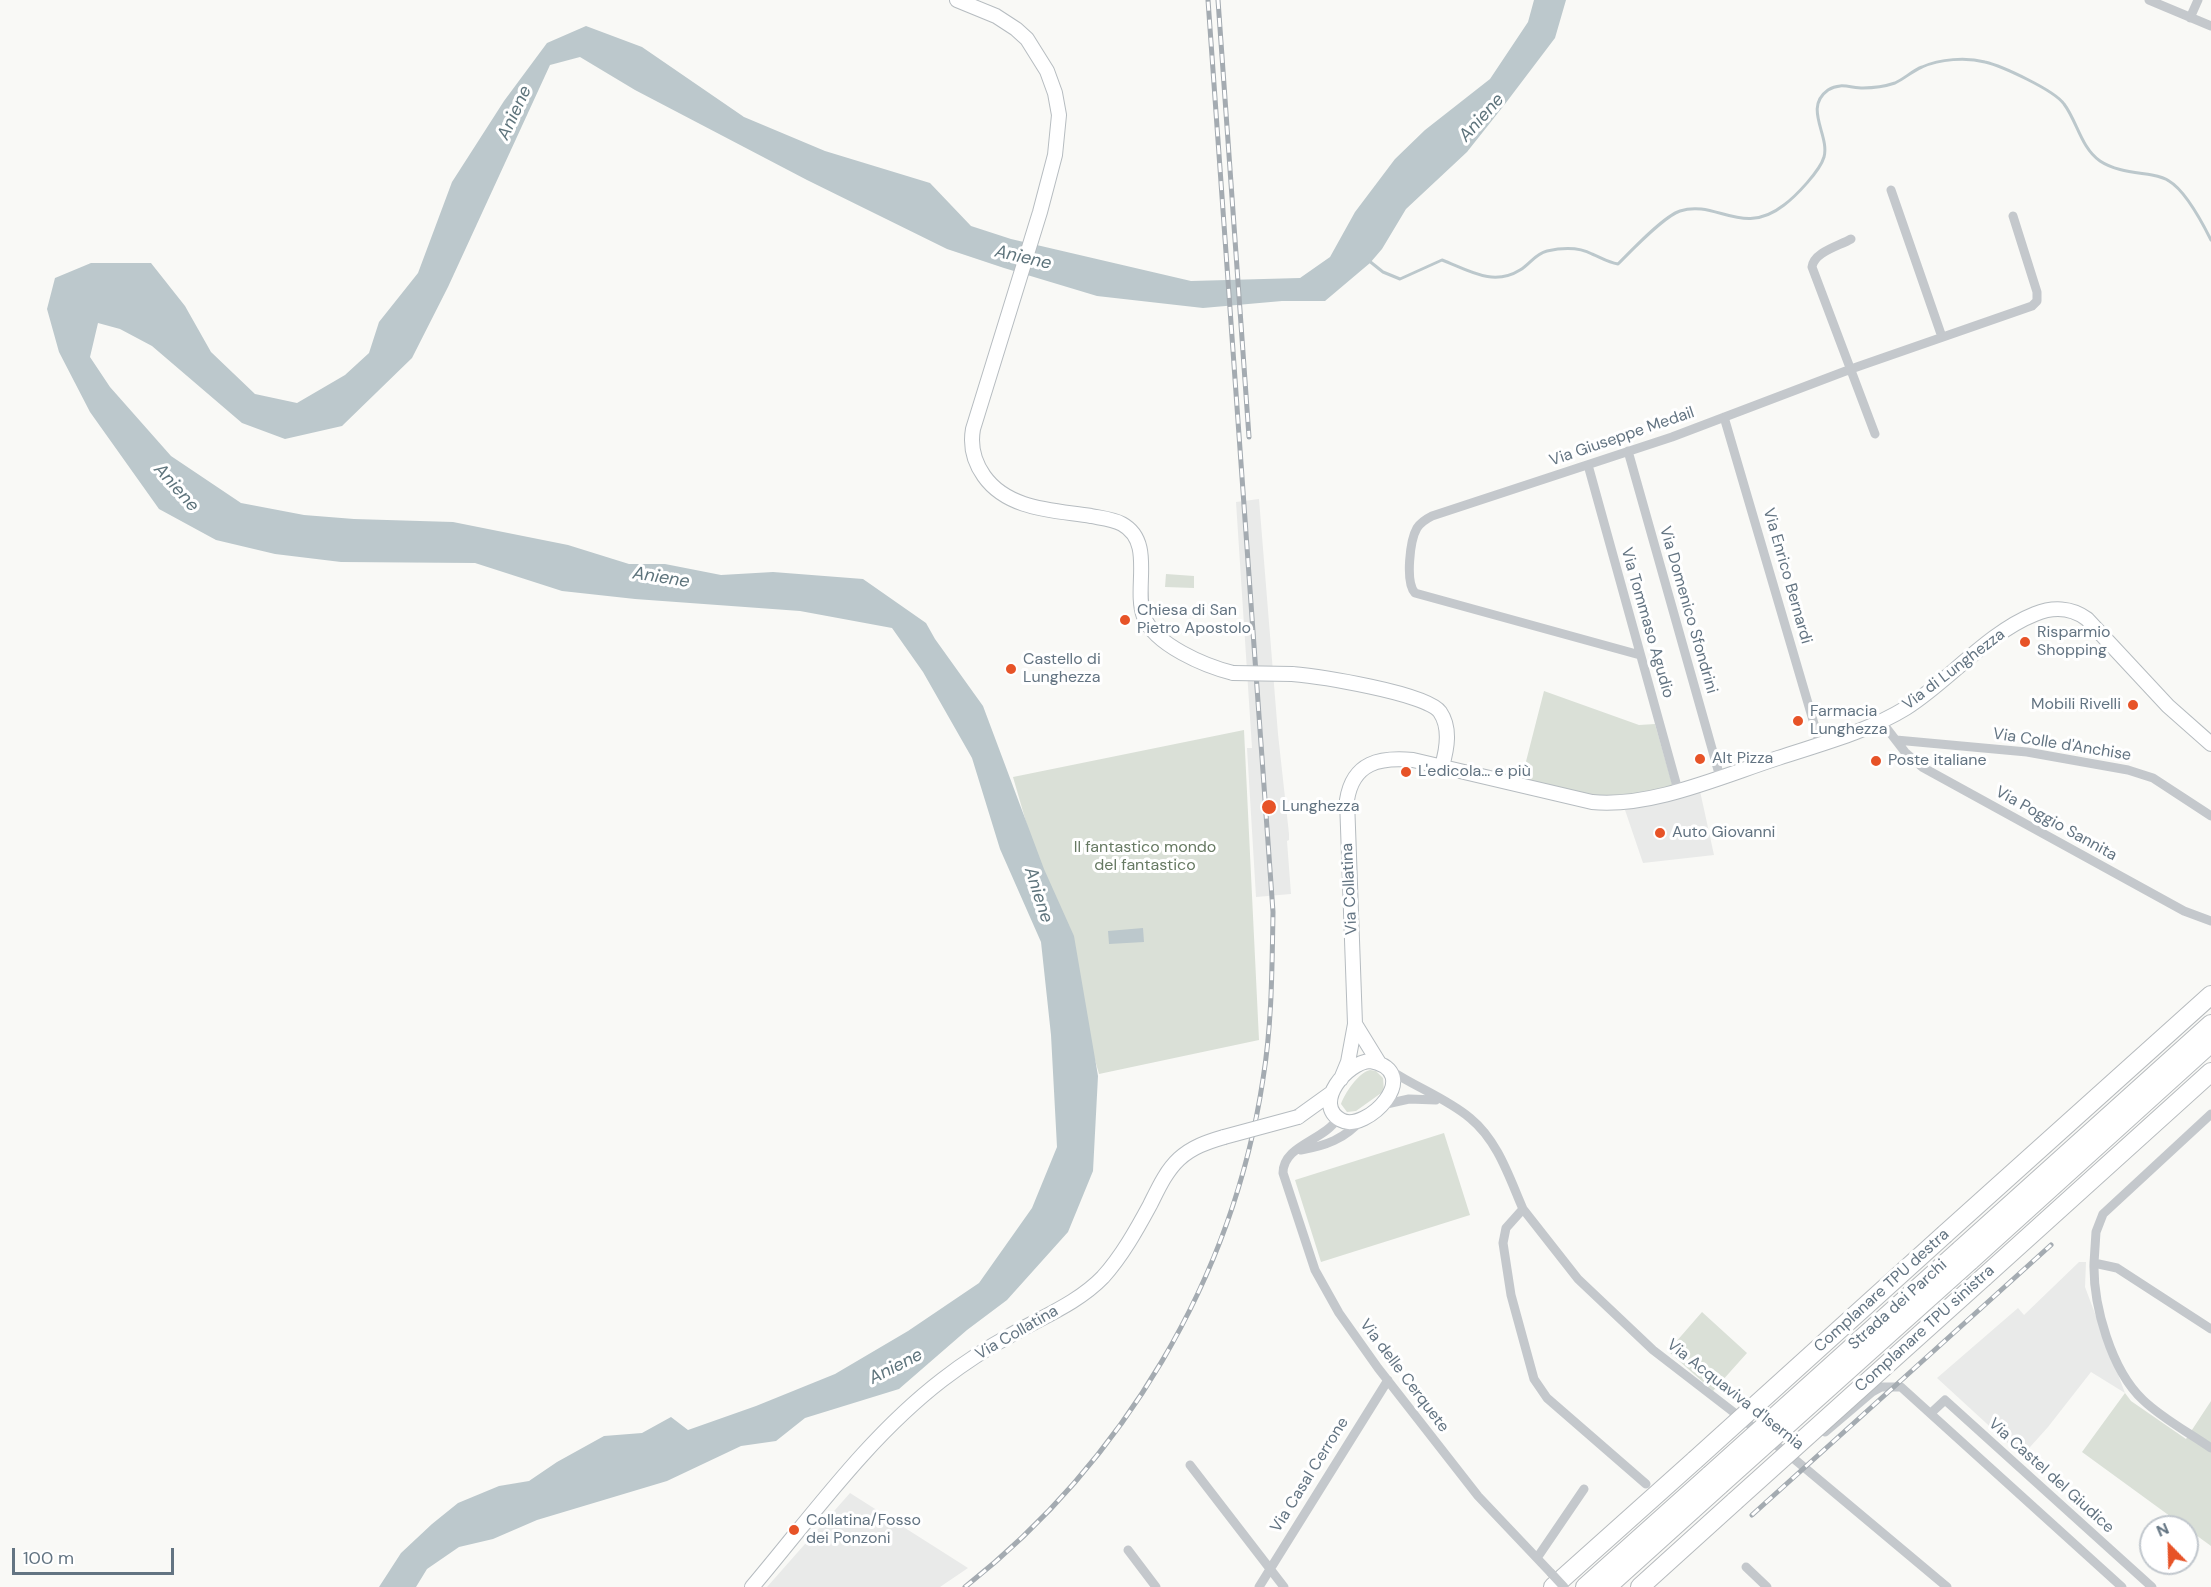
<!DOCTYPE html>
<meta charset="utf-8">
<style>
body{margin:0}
#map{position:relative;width:2211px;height:1587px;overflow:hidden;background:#f9f9f6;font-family:"DM Sans",sans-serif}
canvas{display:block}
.north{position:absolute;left:2139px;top:1515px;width:60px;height:60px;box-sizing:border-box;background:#fff;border:2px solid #c1c7cd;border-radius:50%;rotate:337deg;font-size:16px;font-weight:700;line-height:24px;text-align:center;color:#637482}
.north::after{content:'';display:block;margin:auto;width:21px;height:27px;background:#e75327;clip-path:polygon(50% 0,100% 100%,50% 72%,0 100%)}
.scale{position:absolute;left:12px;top:1548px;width:162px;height:27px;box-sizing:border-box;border:3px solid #637482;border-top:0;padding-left:8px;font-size:18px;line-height:21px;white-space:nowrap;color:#637482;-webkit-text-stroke:4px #fff;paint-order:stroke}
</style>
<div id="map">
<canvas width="2211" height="1587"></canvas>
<div class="north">N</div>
<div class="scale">100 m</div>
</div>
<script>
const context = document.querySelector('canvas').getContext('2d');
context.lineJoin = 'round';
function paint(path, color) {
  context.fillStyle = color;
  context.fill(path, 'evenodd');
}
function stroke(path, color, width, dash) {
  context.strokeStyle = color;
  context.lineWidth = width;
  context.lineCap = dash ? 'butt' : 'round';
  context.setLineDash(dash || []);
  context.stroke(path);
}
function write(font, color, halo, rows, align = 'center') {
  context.font = font + ' "DM Sans",sans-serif';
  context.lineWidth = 6;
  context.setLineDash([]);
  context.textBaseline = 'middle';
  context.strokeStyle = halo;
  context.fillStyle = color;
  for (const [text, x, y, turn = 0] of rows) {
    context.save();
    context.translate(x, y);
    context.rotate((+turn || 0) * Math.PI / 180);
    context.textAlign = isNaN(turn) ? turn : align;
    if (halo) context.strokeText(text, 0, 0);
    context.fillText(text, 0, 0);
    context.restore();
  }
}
paint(new Path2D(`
 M1259,499L1278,734L1289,834V840L1287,841L1291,894L1256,897L1247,748H1252L1236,502Z
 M1700,791L1714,855L1643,863L1625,810Z
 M2079,1262H2086L2085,1287L2125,1393L2091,1372L2048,1427L2022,1456L1937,1378L2018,1308L2024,1315Z
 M850,1493L968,1568L940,1587H767Z`), '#e9eae9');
paint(new Path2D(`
 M1166,574L1194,576V588L1165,587Z
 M1544,691L1639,725L1655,724L1673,787L1644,795L1596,799L1521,781Z
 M1244,730L1259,1040L1099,1074L1013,777Z
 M1370,1070L1376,1071L1383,1078L1384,1091L1356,1111L1347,1112L1341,1104C1345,1093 1358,1073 1370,1070Z
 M1444,1133L1470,1215L1321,1262L1295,1180Z
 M1702,1312L1747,1353L1713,1391L1668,1351Z
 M2125,1393L2131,1401L2186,1439L2211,1401V1546L2082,1452Z`), '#dae0d7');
paint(new Path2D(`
 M1534,0H1566L1555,38L1505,104L1467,152L1406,209L1382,249L1370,263L1325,301H1282L1203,308L1097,296L1004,268L947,249L807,180L635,90L580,57L550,65L448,287L412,358L342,426L285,439L242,423L152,346L120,329L98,323L90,357L110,387L171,456L241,503L304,515L354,519L453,522L568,545L629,564H665L721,575L773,572L863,579L926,623L935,639L983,706L1044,869L1074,936L1098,1076L1093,1171L1068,1232L1007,1300L967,1330L899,1389L805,1418L776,1441L741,1446L667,1481L537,1520L493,1539L459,1547L427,1569L416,1587H379L401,1553L432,1524L458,1503L499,1486L529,1481L557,1462L604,1436L642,1433L671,1417L688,1430L756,1406L835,1374L908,1331L979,1283L1032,1208L1057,1147L1051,1035L1041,942L1000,849L972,758L923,672L892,628L800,611L635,599L562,591L475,563L341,562L275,554L216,540L159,509L90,412L59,352L47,309L55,278L91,263H151L185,306L211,352L255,394L297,403L345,375L369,353L379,322L418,273L452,182L504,101L547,43L586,26L642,47L744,117L825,151L930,183L971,226L1011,239L1191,281L1300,278L1330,257L1355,212L1395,159L1425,130L1490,79L1528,22Z
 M1143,928L1144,942L1109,944L1108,931Z`), '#bcc8cc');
stroke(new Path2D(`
 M1368,260L1383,272L1400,279L1442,260C1468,270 1493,287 1520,270C1530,264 1535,254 1547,251C1561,248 1579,247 1592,254C1602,258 1607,262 1618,264C1631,251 1664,216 1680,211C1716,199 1742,238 1784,205C1796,196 1820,171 1824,157C1830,135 1803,108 1828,90C1840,82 1851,88 1863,88C1873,88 1886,86 1895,83C1904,79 1912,71 1922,67C1940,59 1966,57 1985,62C2002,66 2054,90 2064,104C2077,121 2081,148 2100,161C2115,171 2134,172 2152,175C2157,176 2165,178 2169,181C2186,191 2202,222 2211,240`), '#bcc8cc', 3);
const secondary = new Path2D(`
 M957,0L996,16L1016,29L1027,39L1047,71L1055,93L1059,115L1055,155L1040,212L973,429C970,446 974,462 984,476C1008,510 1054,510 1091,516C1101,518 1113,519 1122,524C1155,542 1133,588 1144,617C1155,645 1205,666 1233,673
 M1292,674C1317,676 1427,693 1440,712C1451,728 1447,749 1442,766
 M1355,1024L1379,1063
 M1370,1061C1426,1072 1366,1134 1341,1120C1312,1104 1347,1062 1370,1061Z
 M1341,1079L1348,1062L1355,1024L1347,800C1353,762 1380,757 1413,760L1592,802C1651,808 1722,776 1778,758C1820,744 1867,732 1906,708C1949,681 1987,633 2035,614C2052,607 2071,607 2087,619L2168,706L2211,744
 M1298,1117L1330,1094
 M752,1587C812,1516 868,1437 942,1380C964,1363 987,1348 1011,1335C1042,1317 1078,1303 1103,1277C1122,1256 1137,1229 1150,1205C1158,1189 1166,1171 1179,1159C1192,1147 1207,1142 1224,1137`);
const highway = new Path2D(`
 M1945,1234L2211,995
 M1960,1250L2211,1024
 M1970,1261L2211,1043
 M1984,1277L2211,1072
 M1553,1587L1695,1460
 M1585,1587L1710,1475
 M1607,1587L1720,1485
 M1640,1587L1735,1501`);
stroke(secondary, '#b6bcc0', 16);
stroke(highway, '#b7bbbe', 20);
stroke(new Path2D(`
 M2149,0L2211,26
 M2190,18L2198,0
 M1891,190L1942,337
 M1851,239C1839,246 1814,252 1812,267L1875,434
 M1724,417L1820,744
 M1628,451L1720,777
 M1588,465L1678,790
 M1640,655L1415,593C1405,582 1410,540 1417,528C1421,522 1426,519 1432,516L1672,437L1851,369L2032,306L2037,301V292L2013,216
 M1881,721L1905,752L1922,767L2184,911L2211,921
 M1896,740L2027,752L2128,770L2153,778L2211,816
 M1390,1070C1415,1087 1446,1098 1470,1118C1498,1141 1509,1177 1523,1209L1506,1228L1503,1243L1511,1295L1534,1379L1547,1398L1646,1484
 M1382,1105L1409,1099L1436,1100
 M1338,1118C1324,1141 1283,1145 1283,1173L1315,1270L1339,1313L1378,1368L1478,1496L1551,1573
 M1301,1150C1325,1146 1345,1139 1362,1119
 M1523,1209L1578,1279L1653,1350L1793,1458L1947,1587
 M2094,1263L2096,1232L2103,1214L2211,1114
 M2211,1329L2117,1268L2094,1263C2093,1305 2111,1370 2143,1400C2163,1419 2188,1432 2211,1448
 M1931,1413L1945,1400L2152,1587
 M1825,1432L1872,1392L1881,1387H1901L2122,1587
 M1190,1465L1284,1587
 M1128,1550L1156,1587
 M1537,1558L1584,1489
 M1746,1567L1767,1587
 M1259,1587L1388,1380`), '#c4c8cc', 9);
stroke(secondary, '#fff', 14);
stroke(highway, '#fff', 18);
const rail = new Path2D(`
 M1218,0L1249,437
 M1752,1515L2051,1245
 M965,1587C1123,1462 1233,1279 1263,1079C1272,1024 1272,968 1273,912L1208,0`);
stroke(rail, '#a4abb1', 5);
stroke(rail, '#fff', 3, [9]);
const secondaryBridge = new Path2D(`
 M1233,673L1292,674
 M1224,1137L1298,1117`);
const highwayBridge = new Path2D(`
 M1695,1460L1945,1234
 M1710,1475L1960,1250
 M1720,1485L1970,1261
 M1735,1501L1984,1277`);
stroke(secondaryBridge, '#b6bcc0', 16, []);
stroke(highwayBridge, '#b7bbbe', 20, []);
stroke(new Path2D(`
 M1551,1573L1564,1587`), '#c4c8cc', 9);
stroke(secondaryBridge, '#fff', 14);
stroke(highwayBridge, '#fff', 18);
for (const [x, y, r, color] of [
 [1125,620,6,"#e75327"],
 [2025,642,6,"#e75327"],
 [1011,669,6,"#e75327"],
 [2133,705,6,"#e75327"],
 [1798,721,6,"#e75327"],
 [1700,759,6,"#e75327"],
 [1876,761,6,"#e75327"],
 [1406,772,6,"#e75327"],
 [1269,807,8,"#e75327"],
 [1660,833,6,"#e75327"],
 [794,1530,6,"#e75327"]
]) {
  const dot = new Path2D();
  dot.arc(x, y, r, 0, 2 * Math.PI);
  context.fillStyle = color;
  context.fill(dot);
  stroke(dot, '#fff', 2);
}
write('16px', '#637482', '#fff', [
 ["Via Giuseppe Medail",1622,437,-19],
 ["Via Enrico Bernardi",1787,576,74],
 ["Via Domenico Sfondrini",1688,610,74],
 ["Via Tommaso Agudio",1647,623,74],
 ["Via di Lunghezza",1954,670,-37],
 ["Via Colle d'Anchise",2062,745,9],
 ["Via Poggio Sannita",2056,824,29],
 ["Via Collatina",1350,889,-93],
 ["Complanare TPU destra",1882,1291,-42],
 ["Strada dei Parchi",1898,1305,-42],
 ["Complanare TPU sinistra",1925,1329,-42],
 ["Via Collatina",1017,1333,-30],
 ["Via delle Cerquete",1404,1376,53],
 ["Via Acquaviva d'Isernia",1735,1395,38],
 ["Via Casal Cerrone",1310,1475,-58],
 ["Via Castel del Giudice",2051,1476,42]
]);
write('16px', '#637482', '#fff', [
 ["Chiesa di San",1137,611],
 ["Pietro Apostolo",1137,629],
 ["Risparmio",2037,633],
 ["Shopping",2037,651],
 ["Castello di",1023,660],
 ["Lunghezza",1023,678],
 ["Mobili Rivelli",2121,705,"right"],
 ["Farmacia",1810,712],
 ["Lunghezza",1810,730],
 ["Alt Pizza",1712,759],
 ["Poste italiane",1888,761],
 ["L'edicola… e più",1418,772],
 ["Lunghezza",1282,807],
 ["Auto Giovanni",1672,833],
 ["Collatina/Fosso",806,1521],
 ["dei Ponzoni",806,1539]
], 'left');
write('16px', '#667962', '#fff', [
 ["Il fantastico mondo",1145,848],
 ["del fantastico",1145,866]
]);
write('italic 18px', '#5e747c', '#fff', [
 ["Aniene",515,113,-65],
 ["Aniene",1482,118,-48],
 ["Aniene",1023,258,13],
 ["Aniene",176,488,48],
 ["Aniene",661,578,9],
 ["Aniene",1038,895,72],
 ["Aniene",896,1367,-27]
]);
</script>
